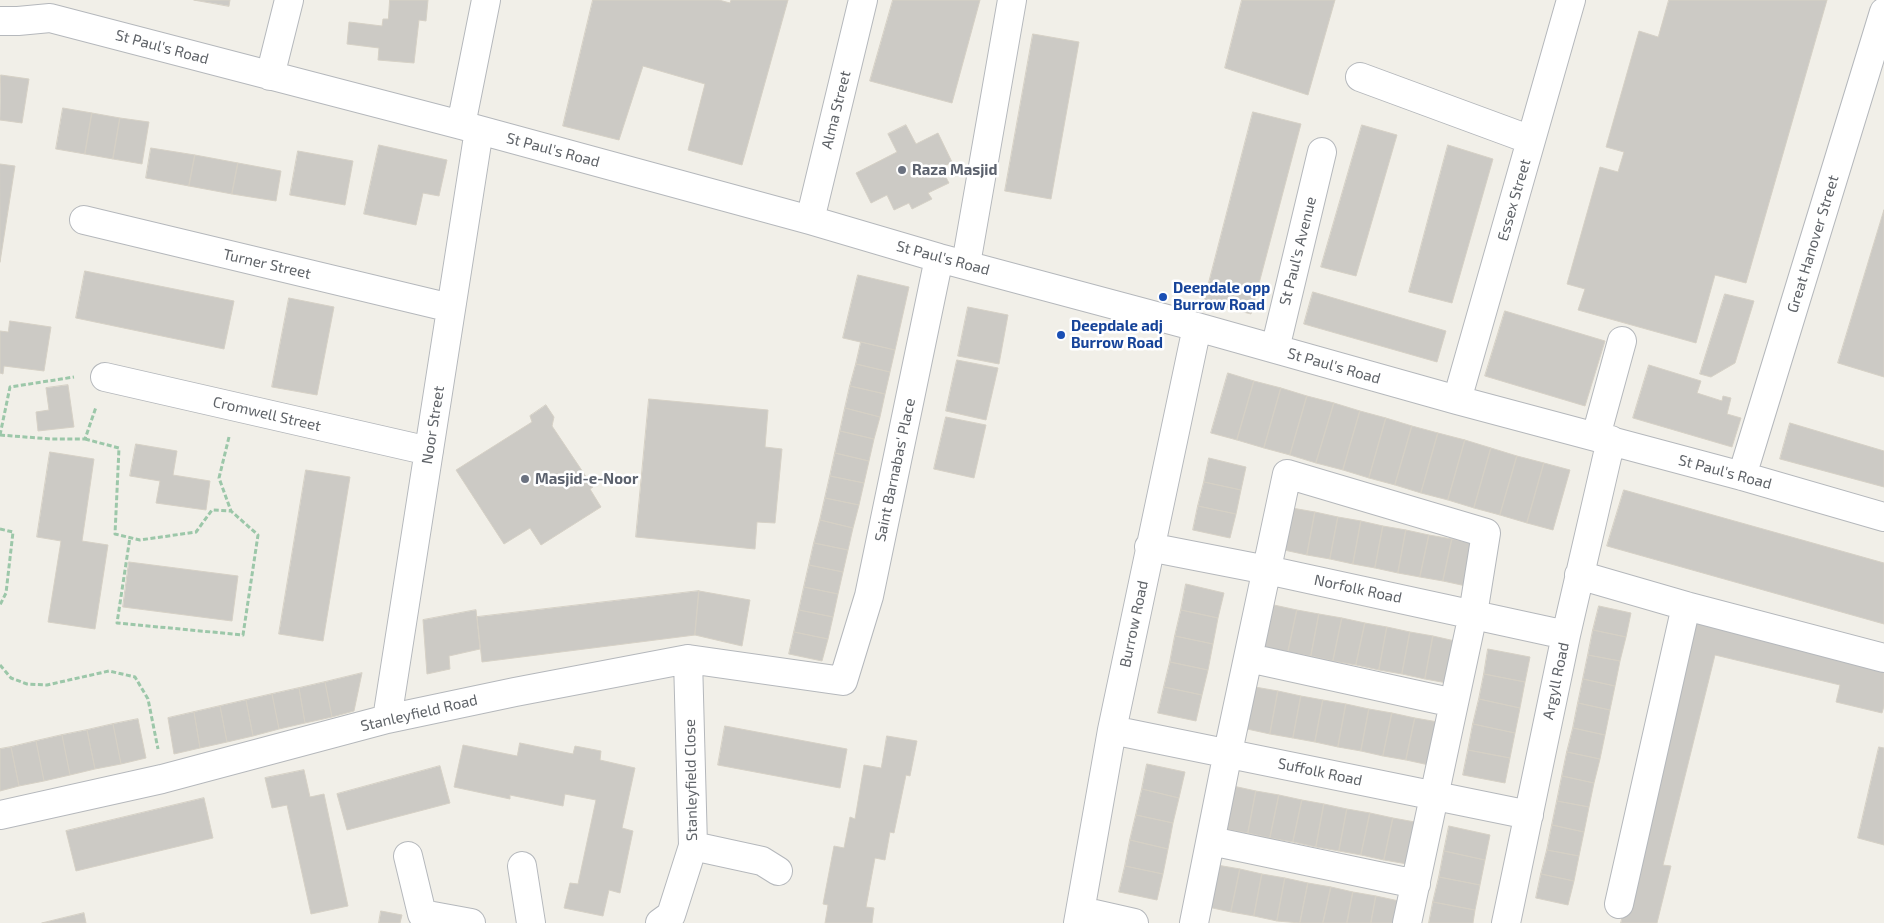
<!DOCTYPE html>
<style>
body{margin:0}
canvas{display:block;background:#f1efe8}
</style>
<canvas width="1884" height="923"></canvas>
<script>
const context = document.querySelector('canvas').getContext('2d');
context.lineJoin = 'round';
function paint(path, color) {
  context.fillStyle = color;
  context.fill(path, 'evenodd');
}
function stroke(path, color, width, dash) {
  context.strokeStyle = color;
  context.lineWidth = width;
  context.lineCap = dash ? 'butt' : 'round';
  context.setLineDash(dash || []);
  context.stroke(path);
}
function write(font, color, halo, rows, align = 'center') {
  context.font = font + ' "Exo 2",sans-serif';
  context.lineWidth = 5;
  context.setLineDash([]);
  context.textBaseline = 'middle';
  context.strokeStyle = halo;
  context.fillStyle = color;
  for (const [text, x, y, turn = 0] of rows) {
    context.save();
    context.translate(x, y);
    context.rotate((+turn || 0) * Math.PI / 180);
    context.textAlign = isNaN(turn) ? turn : align;
    if (halo) context.strokeText(text, 0, 0);
    context.fillText(text, 0, 0);
    context.restore();
  }
}
const building = new Path2D(`
 M194,0H230L229,6Z
 M390,0H428L426,21L419,20L414,63L378,60L379,48L347,44L349,22L382,26L383,19H388Z
 M593,0H719L730,3L731,0H788L742,165L688,150L705,84L643,66L619,140L563,126Z
 M893,0H980L952,103L870,81Z
 M1242,0H1335L1308,95L1225,68Z
 M1669,0H1827L1746,283L1715,275L1696,343L1578,310L1585,289L1567,284L1600,167L1618,172L1624,152L1606,147L1639,31L1658,37Z
 M1033,34L1079,42L1051,199L1005,191Z
 M1,75L29,79L22,123L0,120Z
 M63,108L92,113L85,154L56,149Z
 M1253,112L1301,124L1251,314L1204,302Z
 M92,113L120,118L113,159L85,154Z
 M120,118L149,122L142,164L113,159Z
 M906,125L916,144L938,133L952,162L941,168L949,183L928,193L932,199L912,209L909,203L894,210L887,195L871,203L856,173L897,152L888,134Z
 M1362,125L1397,135L1356,276L1321,267Z
 M379,145L447,160L439,196L423,193L416,225L364,214Z
 M1448,145L1493,159L1452,303L1409,292Z
 M151,148L195,155L189,186L146,178Z
 M298,151L353,161L345,205L290,195Z
 M195,155L238,163L232,194L189,186Z
 M238,163L281,171L276,201L232,194Z
 M0,164L15,166L0,262Z
 M1884,210V377L1838,363Z
 M85,271L234,301L224,349L76,318Z
 M858,275L909,287L895,350L843,338Z
 M1313,292L1446,331L1437,362L1304,324Z
 M1725,294L1754,301L1735,363L1711,377L1700,374Z
 M289,298L334,307L317,395L272,387Z
 M968,307L1008,315L999,364L958,356Z
 M1505,311L1605,341L1585,406L1485,376Z
 M10,321L51,327L44,371L4,366L3,374L0,373V331L8,332Z
 M861,342L895,350L890,372L856,364Z
 M957,360L998,368L986,420L946,411Z
 M856,364L890,372L885,394L850,386Z
 M1649,365L1701,381L1697,393L1722,401L1723,396L1731,398L1727,414L1741,418L1732,447L1633,418Z
 M1228,373L1254,381L1237,440L1211,433Z
 M1254,381L1281,388L1264,448L1237,440Z
 M68,385L74,427L38,431L36,412L49,410L46,388Z
 M850,386L885,394L880,417L845,408Z
 M1281,388L1307,396L1290,455L1264,448Z
 M1307,396L1334,403L1316,463L1290,455Z
 M649,399L768,410L765,447L782,449L775,523L757,522L755,549L636,537Z
 M1334,403L1360,411L1343,470L1316,463Z
 M546,405L554,417L552,426L593,487L590,489L601,507L541,545L530,528L504,544L456,470L532,422L530,416Z
 M845,408L880,417L874,439L840,431Z
 M1360,411L1386,418L1369,478L1343,470Z
 M946,417L986,425L974,478L934,469Z
 M1386,418L1412,426L1395,485L1369,478Z
 M1790,423L1884,451V487L1780,459Z
 M1412,426L1438,433L1421,493L1395,485Z
 M840,431L874,439L869,461L835,453Z
 M1438,433L1465,440L1448,500L1421,493Z
 M1465,440L1491,448L1474,508L1448,500Z
 M136,444L177,451L173,475L210,481L206,510L156,503L160,481L130,476Z
 M1491,448L1517,456L1500,515L1474,508Z
 M50,452L94,459L82,541L108,545L95,629L48,622L61,541L37,537Z
 M835,453L869,461L864,483L830,476Z
 M1517,456L1544,463L1527,523L1500,515Z
 M1209,458L1246,467L1241,490L1204,482Z
 M1544,463L1570,470L1553,530L1527,523Z
 M306,470L350,477L323,641L279,634Z
 M830,476L864,483L859,505L825,498Z
 M1204,482L1241,490L1236,514L1198,506Z
 M1624,490L1884,563V624L1607,546Z
 M825,498L859,505L853,528L820,520Z
 M1198,506L1236,514L1230,538L1193,530Z
 M1292,508L1315,512L1307,555L1284,550Z
 M1315,512L1338,517L1330,559L1307,555Z
 M1338,517L1361,521L1353,564L1330,559Z
 M820,520L853,528L848,550L814,543Z
 M1361,521L1383,526L1375,568L1353,564Z
 M1383,526L1406,530L1398,573L1375,568Z
 M1406,530L1429,535L1420,577L1398,573Z
 M1429,535L1452,539L1443,581L1420,577Z
 M1452,539L1475,544L1466,586L1443,581Z
 M814,543L848,550L843,572L809,565Z
 M129,562L238,576L232,621L123,607Z
 M809,565L843,572L838,594L804,587Z
 M1186,584L1224,593L1218,618L1181,610Z
 M804,587L838,594L833,617L799,610Z
 M699,591L695,635L482,662L477,617Z
 M699,591L750,600L742,646L695,635Z
 M1274,605L1297,610L1288,652L1265,647Z
 M1599,606L1631,613L1626,637L1593,630Z
 M476,610L480,649L449,656L450,669L427,674L423,620Z
 M799,610L833,617L828,639L794,632Z
 M1181,610L1218,618L1213,644L1175,636Z
 M1297,610L1319,614L1311,656L1288,652Z
 M1319,614L1342,618L1333,661L1311,656Z
 M1342,618L1365,623L1356,665L1333,661Z
 M1694,622L1884,668V706L1882,713L1836,702L1840,685L1715,655L1663,865L1671,866L1657,923H1621Z
 M1365,623L1387,627L1379,670L1356,665Z
 M1387,627L1410,632L1402,674L1379,670Z
 M1593,630L1626,637L1620,661L1588,655Z
 M794,632L828,639L822,661L789,654Z
 M1410,632L1433,636L1425,679L1402,674Z
 M1175,636L1213,644L1208,670L1170,662Z
 M1433,636L1455,641L1447,683L1425,679Z
 M1488,649L1530,657L1525,682L1484,674Z
 M1588,655L1620,661L1615,686L1583,679Z
 M1170,662L1208,670L1202,695L1164,687Z
 M362,673L354,711L332,717L325,682Z
 M1484,674L1525,682L1520,708L1479,699Z
 M1583,679L1615,686L1610,710L1578,703Z
 M325,682L332,717L305,723L299,688Z
 M1164,687L1202,695L1196,721L1158,713Z
 M1255,687L1278,691L1270,734L1247,729Z
 M299,688L305,723L279,729L272,694Z
 M1278,691L1301,696L1293,738L1270,734Z
 M272,694L279,729L253,736L246,700Z
 M1301,696L1323,700L1315,742L1293,738Z
 M1479,699L1520,708L1515,733L1473,724Z
 M246,700L253,736L227,742L220,706Z
 M1323,700L1346,704L1338,747L1315,742Z
 M1578,703L1610,710L1605,735L1573,728Z
 M1346,704L1369,709L1361,751L1338,747Z
 M220,706L227,742L200,748L194,712Z
 M1369,709L1392,713L1383,756L1361,751Z
 M194,712L200,748L174,754L168,718Z
 M1392,713L1415,718L1406,760L1383,756Z
 M1415,718L1438,722L1429,765L1406,760Z
 M138,719L146,758L121,764L113,724Z
 M113,724L121,764L95,769L87,730Z
 M1473,724L1515,733L1510,758L1468,750Z
 M725,726L847,749L840,788L718,765Z
 M1573,728L1605,735L1600,759L1567,752Z
 M87,730L95,769L70,775L62,735Z
 M62,735L70,775L44,781L36,741Z
 M887,736L917,741L910,776L906,775L894,833L890,832L885,860L875,858L866,907L874,908L872,923H825L828,905L823,904L834,846L844,848L850,817L855,819L864,765L881,768Z
 M36,741L44,781L19,786L11,747Z
 M520,743L573,754L575,746L601,751L600,760L635,768L622,828L633,831L620,893L609,890L603,916L564,908L570,883L578,884L596,800L565,794L563,806L510,795V799L454,787L463,745L517,756Z
 M11,747L19,786L0,791V749Z
 M1879,747L1884,748V845L1858,838Z
 M1468,750L1510,758L1505,783L1463,775Z
 M1567,752L1600,759L1594,783L1562,776Z
 M1147,764L1185,772L1179,798L1142,789Z
 M440,766L450,803L347,830L337,794Z
 M304,770L310,797L324,794L348,906L311,914L287,805L272,808L265,778Z
 M1562,776L1594,783L1589,807L1557,801Z
 M1233,786L1256,791L1248,833L1225,829Z
 M1142,789L1179,798L1173,823L1136,815Z
 M1256,791L1279,795L1270,838L1248,833Z
 M1279,795L1302,800L1293,842L1270,838Z
 M204,798L213,838L76,871L66,831Z
 M1302,800L1324,804L1316,847L1293,842Z
 M1557,801L1589,807L1584,832L1552,825Z
 M1324,804L1347,809L1339,851L1316,847Z
 M1347,809L1370,813L1361,855L1339,851Z
 M1370,813L1393,818L1384,860L1361,855Z
 M1136,815L1173,823L1168,849L1130,840Z
 M1393,818L1415,822L1407,864L1384,860Z
 M1552,825L1584,832L1579,856L1547,850Z
 M1449,826L1490,835L1485,860L1444,851Z
 M1130,840L1168,849L1163,874L1125,866Z
 M1547,850L1579,856L1574,881L1541,874Z
 M1444,851L1485,860L1480,885L1439,877Z
 M1217,865L1240,869L1231,912L1208,907Z
 M1125,866L1163,874L1157,900L1119,892Z
 M1240,869L1262,874L1254,916L1231,912Z
 M1262,874L1285,878L1277,921L1254,916Z
 M1541,874L1574,881L1568,905L1536,898Z
 M1439,877L1480,885L1475,910L1433,902Z
 M1285,878L1308,883L1300,923L1277,921Z
 M1308,883L1331,887L1323,923H1300Z
 M1331,887L1353,892L1347,923H1323Z
 M1353,892L1376,896L1371,923H1347Z
 M1376,896L1399,901L1394,923H1371Z
 M1433,902L1475,910L1473,923H1429Z
 M381,911L402,915L400,923H379Z
 M84,913L86,923H42Z`);
paint(building, '#cccac5');
stroke(building, '#d6d1c6', 1);
const minor = new Path2D(`
 M0,21H18L50,18L461,125L810,220L939,258L1197,327L1457,400L1742,476L1884,517
 M270,76L289,0
 M1360,77L1531,140
 M461,125L486,0
 M84,220L451,308
 M810,220L863,0
 M966,264L1012,0
 M1275,349L1322,152
 M105,377L429,451
 M1457,400L1571,0
 M1596,436L1622,341
 M1742,476L1884,12
 M1149,547L1267,570L1566,635
 M1579,575L1686,606L1884,658
 M1249,658L1454,703
 M387,719L479,130
 M1112,730L1529,815
 M0,815L162,779L387,719L515,692L688,659L843,681L869,596L939,258
 M1211,841L1416,884
 M693,846L762,861L778,871
 M408,856L422,914L471,923
 M522,866L531,923
 M1619,904L1686,606
 M1081,911L1134,923
 M660,923L671,915L693,846L688,659
 M1078,923L1112,730L1197,327
 M1194,923L1228,752L1287,474L1486,533L1473,614L1407,923
 M1506,923L1566,635L1611,440`);
stroke(minor, '#b5b8bc', 30);
stroke(new Path2D(`
 M0,435L51,439H85L96,407
 M0,435L10,387L74,377
 M229,437L219,478L231,511
 M85,439L119,448L115,534L140,540L196,532L212,510L231,511L258,535L243,635L117,623L130,537
 M0,529L13,532L6,593L0,605
 M0,665L11,678L27,684L47,685L109,671L135,677L148,699L158,749`), '#9cc7a9', 3, [5, 2.5]);
stroke(minor, '#fff', 28);
for (const [x, y, r, color] of [
 [902,170,5,"#6b7280"],
 [1163,297,5,"#1a4fb4"],
 [1061,335,5,"#1a4fb4"],
 [525,479,5,"#6b7280"]
]) {
  const dot = new Path2D();
  dot.arc(x, y, r, 0, 2 * Math.PI);
  context.fillStyle = color;
  context.fill(dot);
  stroke(dot, '#fff', 2);
}
write('15px', '#5f6368', '#fff', [
 ["St Paul's Road",162,47,15],
 ["Alma Street",836,110,-76],
 ["St Paul's Road",553,150,15],
 ["Essex Street",1514,200,-74],
 ["Great Hanover Street",1813,244,-73],
 ["St Paul's Avenue",1298,251,-76],
 ["St Paul's Road",943,258,15],
 ["Turner Street",267,264,13],
 ["St Paul's Road",1334,366,16],
 ["Cromwell Street",267,414,13],
 ["Noor Street",433,425,-81],
 ["Saint Barnabas' Place",895,470,-78],
 ["St Paul's Road",1725,472,15],
 ["Norfolk Road",1358,589,12],
 ["Burrow Road",1134,624,-78],
 ["Argyll Road",1556,681,-78],
 ["Stanleyfield Road",419,713,-13],
 ["Suffolk Road",1320,772,12],
 ["Stanleyfield Close",691,780,-91]
]);
write('bold 15px', '#5b616d', '#fff', [
 ["Raza Masjid",912,170],
 ["Masjid-e-Noor",535,479]
], 'left');
write('bold 15px', '#164399', '#fff', [
 ["Deepdale opp",1173,288],
 ["Burrow Road",1173,305],
 ["Deepdale adj",1071,326],
 ["Burrow Road",1071,343]
], 'left');
</script>
